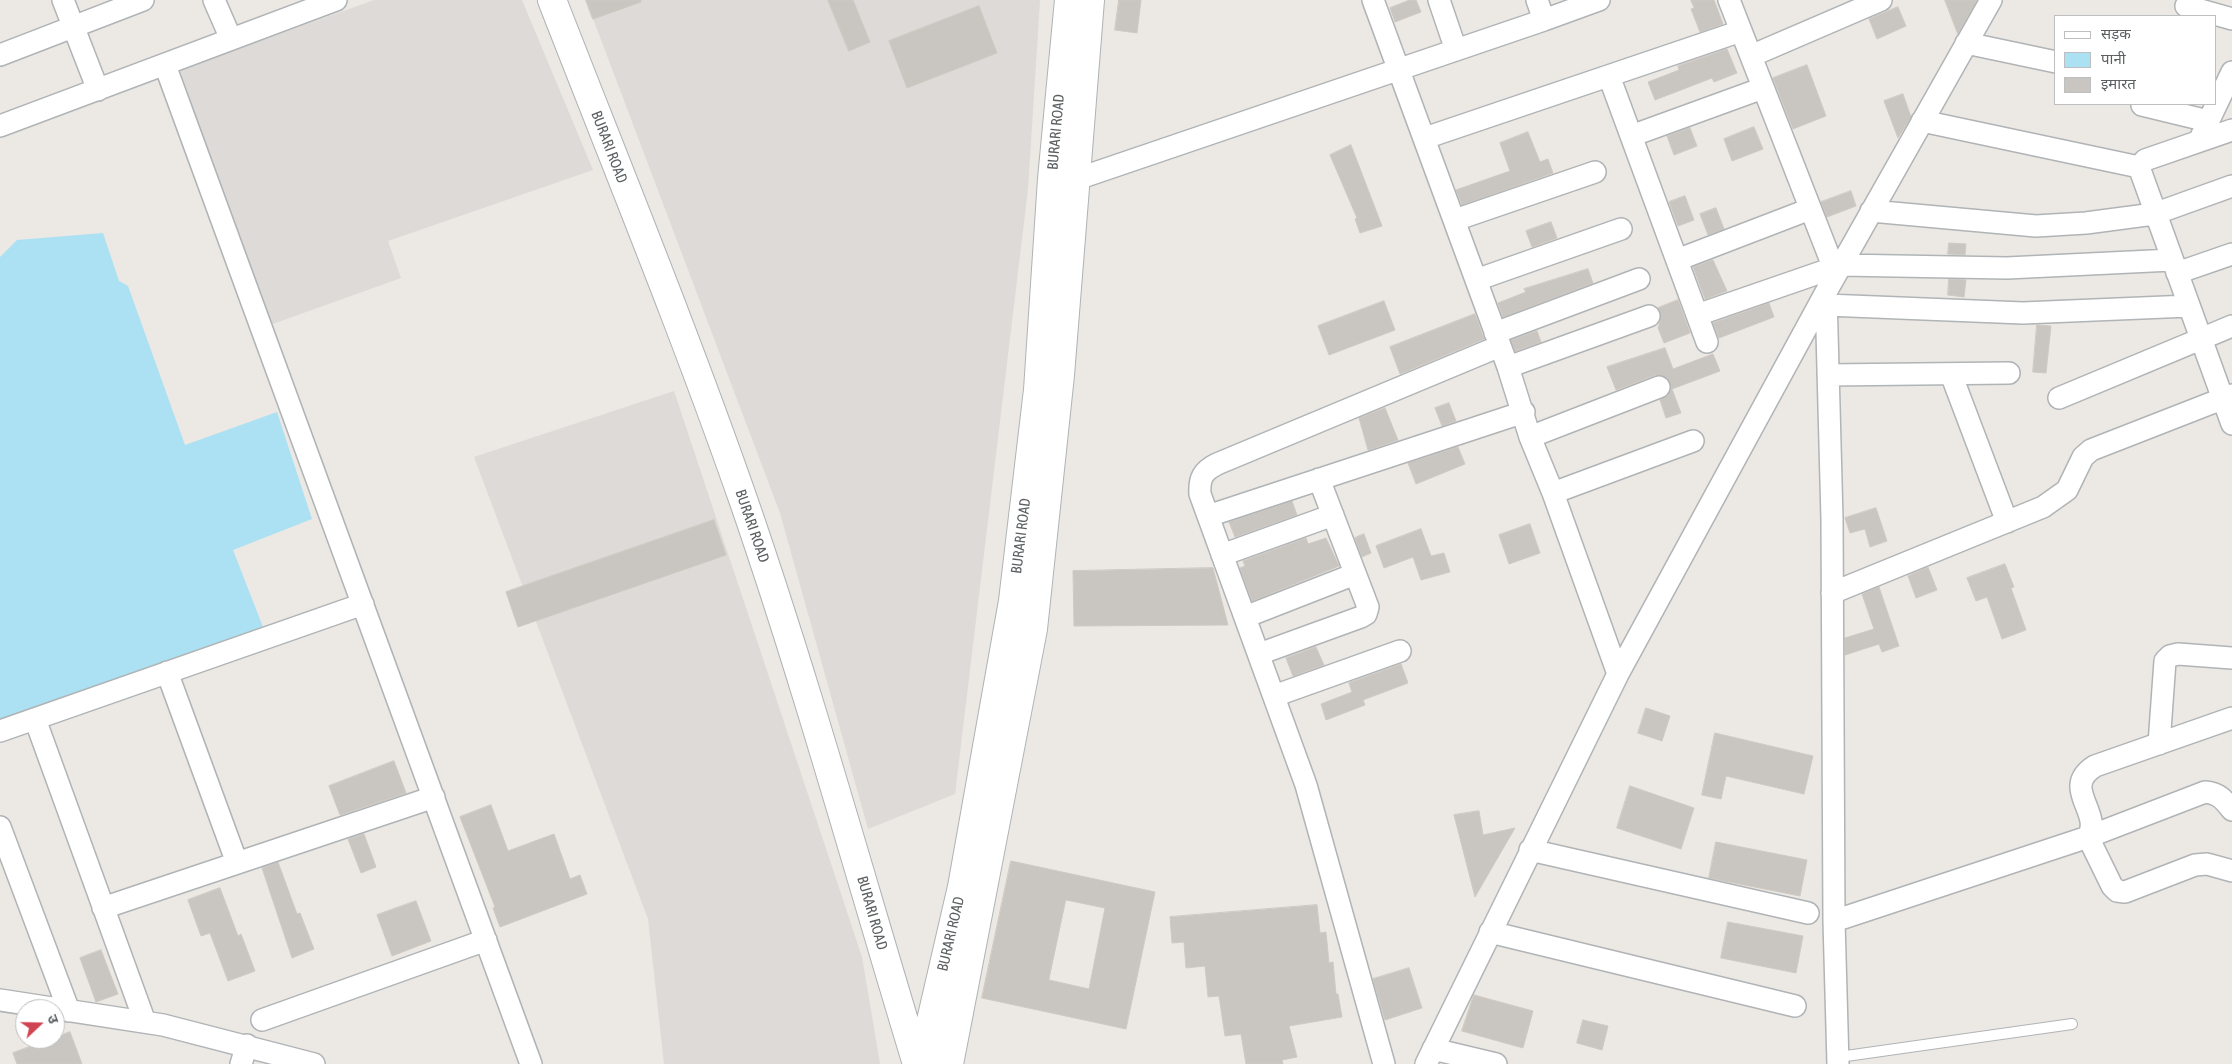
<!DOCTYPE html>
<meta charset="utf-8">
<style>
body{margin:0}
#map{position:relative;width:2232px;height:1064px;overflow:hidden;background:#ece8e3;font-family:"Asap Condensed","Noto Sans Devanagari",sans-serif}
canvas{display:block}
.legend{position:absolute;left:2054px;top:15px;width:162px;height:90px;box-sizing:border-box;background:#fff;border:1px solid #bdbfc0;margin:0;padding:6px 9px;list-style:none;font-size:15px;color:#5b5f61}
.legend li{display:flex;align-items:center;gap:10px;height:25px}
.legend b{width:25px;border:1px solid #bdbfc0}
.north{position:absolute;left:15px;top:999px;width:50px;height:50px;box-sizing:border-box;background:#fff;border:1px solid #bdbfc0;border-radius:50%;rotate:69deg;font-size:14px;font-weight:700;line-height:20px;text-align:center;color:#5b5f61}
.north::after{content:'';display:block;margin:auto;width:18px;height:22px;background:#d24352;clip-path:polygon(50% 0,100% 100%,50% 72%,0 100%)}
</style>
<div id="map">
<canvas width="2232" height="1064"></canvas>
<ul class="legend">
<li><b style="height:6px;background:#fff"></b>सड़क</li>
<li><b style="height:14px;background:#abe1f3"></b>पानी</li>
<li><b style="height:14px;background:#c9c5c1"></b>इमारत</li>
</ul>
<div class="north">उ</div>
</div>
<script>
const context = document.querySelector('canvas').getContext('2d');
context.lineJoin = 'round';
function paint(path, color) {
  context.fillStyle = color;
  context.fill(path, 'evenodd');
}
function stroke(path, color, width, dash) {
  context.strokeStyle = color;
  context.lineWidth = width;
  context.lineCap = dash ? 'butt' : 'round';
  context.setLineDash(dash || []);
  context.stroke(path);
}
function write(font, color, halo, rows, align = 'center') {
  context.font = font + ' "Asap Condensed",sans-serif';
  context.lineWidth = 5;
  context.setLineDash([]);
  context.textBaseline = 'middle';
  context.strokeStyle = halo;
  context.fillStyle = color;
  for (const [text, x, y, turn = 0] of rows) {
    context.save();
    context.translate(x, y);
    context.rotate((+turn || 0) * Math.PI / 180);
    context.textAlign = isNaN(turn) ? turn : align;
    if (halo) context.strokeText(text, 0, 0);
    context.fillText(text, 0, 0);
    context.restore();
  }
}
paint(new Path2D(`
 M374,0H522L593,170L388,241L401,278L267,326L180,70Z
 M586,0H1040L1028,189L955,794L868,829L780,513Z
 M674,391L862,957L880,1064H664L648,919L474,457Z`), '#dddad7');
paint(new Path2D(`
 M103,233L119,281L128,286L185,445L277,412L312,519L233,550L263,627L0,724V257L17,240Z`), '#abe1f3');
const building = new Path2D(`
 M586,0H641V2L593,19Z
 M828,0H853L870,42L849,51Z
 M1119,0H1141L1137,33L1115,30Z
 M1410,0H1416L1421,12L1395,22L1390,8Z
 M1691,0H1714L1723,24L1700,32L1691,9L1694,8Z
 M1945,0H1977L1958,34Z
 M979,6L997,53L907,88L889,41Z
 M1898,7L1906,26L1877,39L1869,19Z
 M1727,49L1737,73L1714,82L1712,78L1655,100L1648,82L1679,70L1678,66Z
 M1807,65L1826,116L1793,129L1773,78Z
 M1903,94L1911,117L1898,138L1884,101Z
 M1754,127L1763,149L1732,161L1724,139Z
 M1690,128L1697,146L1674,155L1667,136Z
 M1528,132L1540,162L1548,159L1553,173L1462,205L1456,190L1510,171L1500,143Z
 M1351,145L1382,226L1360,233L1355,219L1357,218L1330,155Z
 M1851,191L1856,206L1827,217L1821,202Z
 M1685,196L1694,220L1678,226L1669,202Z
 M1716,208L1724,229L1708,235L1700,214Z
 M1551,222L1557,238L1532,247L1526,231Z
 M1949,243L1966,244L1965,255L1948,254Z
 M1713,260L1727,291L1705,299L1693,267Z
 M1588,269L1593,283L1503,317L1498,303L1526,292L1524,289Z
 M1949,279L1966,280L1964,297L1948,295Z
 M1678,300L1690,333L1664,343L1658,328L1661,318L1658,308Z
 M1384,301L1395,330L1329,355L1318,326Z
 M1769,303L1774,317L1719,338L1713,323Z
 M1475,314L1484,339L1400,374L1390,347Z
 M2037,325L2051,326L2046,373L2033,372Z
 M1537,331L1541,342L1515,351L1511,340Z
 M1665,348L1673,369L1713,354L1720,371L1672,389L1681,413L1666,418L1660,400L1668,395L1671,389L1667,378L1655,375L1616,390L1607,367Z
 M1449,403L1456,421L1442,426L1435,408Z
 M1385,408L1398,440L1368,450L1359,418Z
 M1458,447L1465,464L1416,484L1408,463Z
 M1292,501L1297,515L1235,537L1229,522Z
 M1876,508L1887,541L1870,547L1865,529L1850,533L1845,518Z
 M714,520L726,555L518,627L506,592Z
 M1530,524L1540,553L1509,564L1499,535Z
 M1421,529L1431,556L1444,553L1450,572L1421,580L1413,557L1384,568L1376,546Z
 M1364,534L1371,553L1362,557L1355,538Z
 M1306,538L1308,544L1326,538L1339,566L1252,601L1240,568L1245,566L1243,561Z
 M2005,564L2014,587L2011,588L2026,630L2002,639L1987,597L1976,601L1967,578Z
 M1928,567L1937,590L1916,598L1908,576Z
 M1213,568L1228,625L1074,626L1073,571Z
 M1879,587L1899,646L1882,652L1879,644L1845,655V638L1874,629L1862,594Z
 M1316,647L1324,665L1293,676L1286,658Z
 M1401,664L1408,683L1363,700L1365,705L1326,720L1321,704L1352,692L1349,683Z
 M1646,708L1670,716L1662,741L1638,733Z
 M1715,733L1813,756L1804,794L1726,776L1721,799L1702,795Z
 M394,761L406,793L340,815L329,786Z
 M1630,786L1694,808L1681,849L1617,828Z
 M491,805L508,851L554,834L570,879L580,875L587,894L500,927L493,908L495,907L460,817Z
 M1479,811L1483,835L1515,828L1475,897L1454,815Z
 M364,834L376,867L361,873L348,839Z
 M1716,842L1807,860L1800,896L1709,878Z
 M1011,861L1155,892L1126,1029L982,998ZM1066,900L1105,908L1089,989L1049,980Z
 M278,862L297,914L300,913L314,949L292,958L262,868Z
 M220,888L238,936L241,934L255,971L228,981L210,933L201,936L188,900Z
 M416,901L431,941L392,956L377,915Z
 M1317,905L1320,933L1326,932L1329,963L1333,962L1336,994H1338L1342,1017L1289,1026L1297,1057L1282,1060L1283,1064H1246L1241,1034L1225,1036L1219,996L1208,997L1205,966L1186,968L1184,942L1172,943L1170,917Z
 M1728,922L1803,936L1796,973L1721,958Z
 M101,950L118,994L96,1002L80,958Z
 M1409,968L1422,1008L1385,1020L1373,979Z
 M1474,995L1533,1011L1523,1048L1462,1031Z
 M1583,1020L1608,1026L1602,1050L1577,1043Z
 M70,1032L82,1064H17L13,1053Z`);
paint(building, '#c9c5c1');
stroke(building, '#cfc9c2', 1);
const service = new Path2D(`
 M1839,1057L2072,1024`);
const minor = new Path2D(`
 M63,0L98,90
 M214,0L231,39
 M1373,0L1508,367L1530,437L1553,493L1618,674
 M1439,0L1456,50
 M1729,0L1836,274
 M2186,6L2232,19
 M1544,20L1599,0
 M1966,43L2056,62
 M0,55L143,0
 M1751,56L1881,0
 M165,65L531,1064
 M1609,76L1707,342
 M2142,105L2208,121
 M1922,121L2139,167
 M0,126L336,0
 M2232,130L2145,160L2139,167L2232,424
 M1631,136L1763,88
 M1425,138L1741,31
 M2199,141L2232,72
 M1062,179H1077L1544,20L1537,0
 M1871,211L2036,226L2086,223L2154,214L2232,186
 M1455,220L1595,172
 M1677,260L1810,209
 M1841,265L2007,268L2172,260
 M2177,273L2232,254
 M1476,280L1621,229
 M1826,294L1832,519L1834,921L1838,1064
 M1826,305L2023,313L2189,306
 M1697,315L1833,268
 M1495,333L1639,279
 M1508,367L1649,316
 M1951,374L2007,522
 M1828,375L2009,373
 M2059,398L2232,326
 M1530,437L1659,387
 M1553,493L1693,441
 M1208,516L1524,412
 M1222,555L1333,515
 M1832,593L2043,507L2067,490L2083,457L2091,450L2232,395
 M1245,617L1355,574
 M1259,654L1361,617L1366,614L1368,607L1319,479
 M167,672L237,863
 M1274,696L1400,651
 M35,719L145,1022
 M0,731L363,604
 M2159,744L2165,661L2170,656L2178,654L2232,658
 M2232,810C2224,800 2219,793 2205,792L2088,837L2112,886L2117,891L2125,892L2195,865L2207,864L2232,871
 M0,827L69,1011
 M1530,850L1808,913
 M103,908L434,797
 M1834,921L2088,837C2103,812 2060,788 2095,766L2232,718
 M1490,932L1795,1006
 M0,1000L163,1025L314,1064
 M262,1020L486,940
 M1433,1049L1496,1064
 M241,1064L247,1045
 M1384,1064L1306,785L1200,494C1199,478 1203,471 1217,464L1500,346
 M1426,1064L1618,674L1826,292L1991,0`);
const secondary = new Path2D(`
 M552,0C617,167 685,333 744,502C808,687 860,877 917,1064
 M921,1064L962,887L1013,601L1038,390L1052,179L1069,0
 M949,1064L1033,629L1060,375L1090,0`);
stroke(service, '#b0b4b6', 12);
stroke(minor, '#b0b4b6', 24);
stroke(secondary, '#afb3b6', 30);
stroke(service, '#fff', 10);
stroke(minor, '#fff', 21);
stroke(secondary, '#fff', 28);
write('15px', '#5b5f61', '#fff', [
 ["BURARI ROAD",1056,132,-85],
 ["BURARI ROAD",609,147,69],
 ["BURARI ROAD",752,526,71],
 ["BURARI ROAD",1021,536,-83],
 ["BURARI ROAD",872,913,74],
 ["BURARI ROAD",951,934,-77]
]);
</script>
